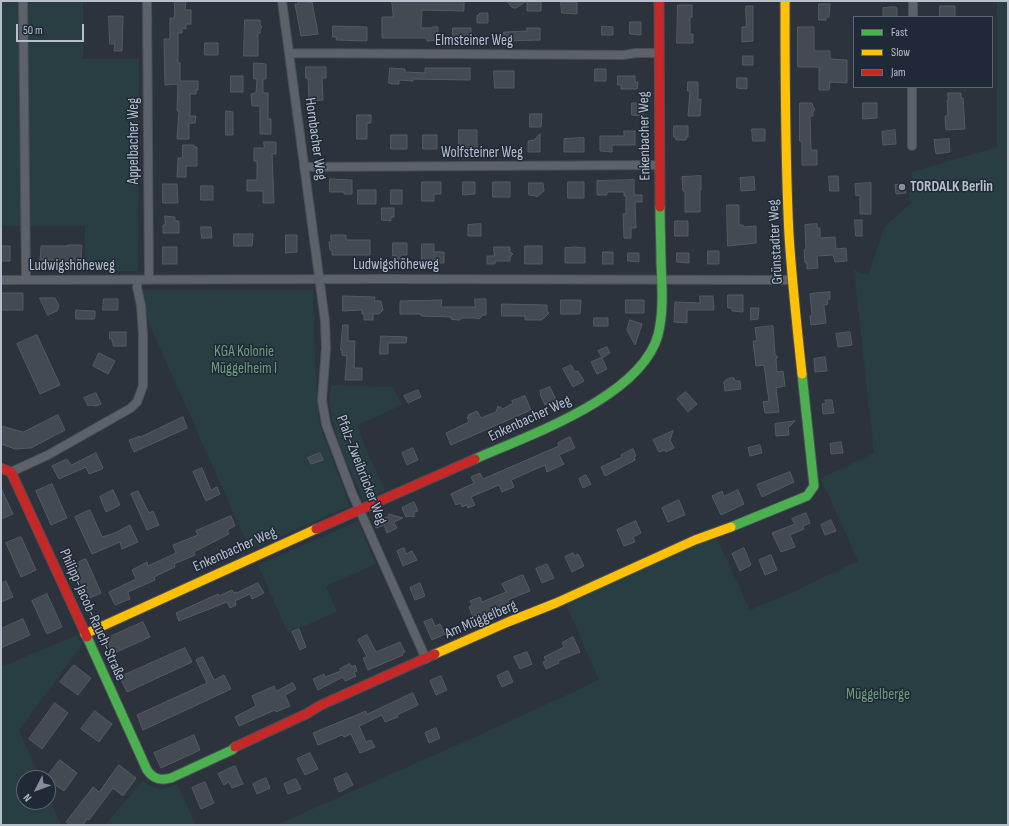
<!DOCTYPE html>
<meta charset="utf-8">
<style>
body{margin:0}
#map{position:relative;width:1009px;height:826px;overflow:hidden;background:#2c333c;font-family:"Sofia Sans Condensed",sans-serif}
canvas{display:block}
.frame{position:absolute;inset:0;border:2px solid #b7bfcc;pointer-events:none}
.legend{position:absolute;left:853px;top:16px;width:140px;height:72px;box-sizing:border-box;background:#1f2937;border:1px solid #5c6573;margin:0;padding:5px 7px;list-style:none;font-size:12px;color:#b7bfcc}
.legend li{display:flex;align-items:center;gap:8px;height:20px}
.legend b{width:20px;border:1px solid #5c6573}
.north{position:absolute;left:16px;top:770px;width:40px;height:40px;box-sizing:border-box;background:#1f2937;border:1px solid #5c6573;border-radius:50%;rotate:228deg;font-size:11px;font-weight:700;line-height:16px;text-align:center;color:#b7bfcc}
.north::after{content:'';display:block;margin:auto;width:14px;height:18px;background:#868e9a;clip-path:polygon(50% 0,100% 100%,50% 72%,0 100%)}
.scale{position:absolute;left:16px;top:24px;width:68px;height:18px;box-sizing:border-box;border:2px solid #b7bfcc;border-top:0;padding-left:5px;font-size:12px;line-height:14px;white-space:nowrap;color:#b7bfcc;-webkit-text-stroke:3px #1f2937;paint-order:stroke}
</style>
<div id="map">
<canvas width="1009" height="826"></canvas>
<div class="frame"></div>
<ul class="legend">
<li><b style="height:5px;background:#4caf50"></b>Fast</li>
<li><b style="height:5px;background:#ffc107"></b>Slow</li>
<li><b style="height:5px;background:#c62828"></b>Jam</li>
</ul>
<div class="north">N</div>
<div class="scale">50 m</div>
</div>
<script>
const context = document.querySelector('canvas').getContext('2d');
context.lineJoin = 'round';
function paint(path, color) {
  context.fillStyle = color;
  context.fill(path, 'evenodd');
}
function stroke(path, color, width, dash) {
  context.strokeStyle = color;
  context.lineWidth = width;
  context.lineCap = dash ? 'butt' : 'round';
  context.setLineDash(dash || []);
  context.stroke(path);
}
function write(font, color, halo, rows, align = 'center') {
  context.font = font + ' "Sofia Sans Condensed",sans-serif';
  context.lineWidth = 3;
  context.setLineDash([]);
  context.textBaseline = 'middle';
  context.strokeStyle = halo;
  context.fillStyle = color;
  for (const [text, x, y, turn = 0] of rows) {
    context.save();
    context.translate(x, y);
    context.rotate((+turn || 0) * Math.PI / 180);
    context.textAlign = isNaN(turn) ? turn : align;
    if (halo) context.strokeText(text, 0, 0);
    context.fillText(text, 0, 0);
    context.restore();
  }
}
paint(new Path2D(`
 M1,1H83V59H139L138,271H85V226H1Z
 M997,1H1008V825H276L464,742L599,680L565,602L715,534L750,610L793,592L858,561L828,494L820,479L874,453L854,270L868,275L885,226L912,202L909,198L912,173L918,170L997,147Z
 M143,290H313L315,358L319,423L350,506L250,550L147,319Z
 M331,385L393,387L402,405L358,425L364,445L385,490L364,500C350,470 334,439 330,406C329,399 331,392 331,385Z
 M358,521L376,564L326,586L337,612L288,633L258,565Z
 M77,635L82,645L19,730L40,778H24V802H48V795L61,825H1V667Z
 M143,781C156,791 163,790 177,784L196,825H105Z`), '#293e42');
const building = new Path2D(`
 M175,1H186L185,10H191V24H186V29L182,28V33H178V63H180V81H198V90H196V94H190V116H196L195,123H189V139H177L179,111H177L178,84L165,85L164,39H170V18H174Z
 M298,1H306V2H312L318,34L301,36L295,4H298Z
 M392,1H464V11L422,10L421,28H431L433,27H438V40L427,41V38H382V17H393Z
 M507,1H541V11H527V1L516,8H513Z
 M561,2H577V14L562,13Z
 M819,4H830L829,17H826V20H819Z
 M678,5H692V17H690V34H693V43H677Z
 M746,6H753V41L742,42V27H746Z
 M940,6H955V17H940Z
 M895,7L897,8V17H883V8Z
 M480,13H488V23H477V15H479Z
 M109,16H123L122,51H114L115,44H110Z
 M245,20H260V25L262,27L260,30V33H258V56H244Z
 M630,22H641V35L630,34Z
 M333,26L367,27V41L336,40L337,37H333Z
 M602,26L613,27V35H602Z
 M798,27H814V51H830V59L847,60V83L830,82L829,90H819V67H798Z
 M453,28H471V40H453Z
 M527,28H540V40L503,41L504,32L527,31Z
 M205,43H218V55H205Z
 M743,56H753V65H743Z
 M254,63L266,64V79H263V93H268V119H271V134H260V106H252L251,94L256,93L257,79H254Z
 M306,67H326V78H322L323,100L309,101L308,78H306Z
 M390,68L405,69V72L425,73V68H470V80L413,79V81L399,80V84H392L389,83Z
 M595,69H606V81H595Z
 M494,71H514V88H495Z
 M231,76H243V92H231Z
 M618,76H635V82H638L637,89H621V85H618Z
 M737,78H747V89L737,88Z
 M688,82H698V100L701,99L700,116H688L690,91H688Z
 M948,93H961V98H963L965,129L946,130L945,116H948L947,100H948Z
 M632,103H640V105H643V116L632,115Z
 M800,103H812L813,107L815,109L813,112V116H810L811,150H817V165H802V141H800Z
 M863,103H877V118L863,119Z
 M226,111L233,112V135H226Z
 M530,114H542L541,127H530Z
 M357,115H371V123H367V139H357Z
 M674,126H688V137H686V140H676V137H674Z
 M752,129H765V141H753Z
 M459,130H477V151H459Z
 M895,130L896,144L883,145L882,132Z
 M624,131H635V145H612V152L600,151V136H624Z
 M540,134V152H528V141L534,140Z
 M391,135H407V149H391Z
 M423,135H437V149H423Z
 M584,138V152H564V139Z
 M949,139L950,152L936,154L934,140Z
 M264,142H276V154H272L274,203H263V191H247V180H257V161H254V148H264Z
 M183,145H194V147H197V166H186V177H177L178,158H182Z
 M701,176V190H700V212H685V191H683L682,177Z
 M829,176H838L839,191H830Z
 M754,177L755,190L741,191L740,178Z
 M330,179L352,180V194H344V192H330Z
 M634,180V195H642V202H635L636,228H631V238H624L623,214H626V196H624V192H607V195H597V181Z
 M422,182H441V194H434V201H422Z
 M463,182H475V194L463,195Z
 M493,182H510V197H493Z
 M568,182H584V198H568Z
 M529,183H543L544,191L537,197L536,196L529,195Z
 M871,183V214H860V195L856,196L855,184Z
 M163,184H177L178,203H163Z
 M905,184L906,193L896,194L895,185Z
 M201,186H213V200H201Z
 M358,190H376V204H358Z
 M391,190H402V204H391Z
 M727,205H739V225H743V227L756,226V243L728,246Z
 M382,208H394V217H391V221L382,220Z
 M165,216L175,217V221H179V233H163V225H165Z
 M855,220H862V236H856Z
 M675,221H688V236H675Z
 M481,224V236H468V225Z
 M817,224V228H820V238L835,237L836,249L846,248L847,261L835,262L833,255L817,256L818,268L807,269V263H805L804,250L806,249L805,225Z
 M201,227H211L212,238H202Z
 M234,234H253L252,246H234Z
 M286,235H297V252L286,253Z
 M331,235H346V240H370V255H332V250H330L329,242H331Z
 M393,243H407V255H401L398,261L396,255L393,256Z
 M422,244H434V252H444V263H422Z
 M68,245H82L81,261L40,260L41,246H68Z
 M1,246H10V261H1Z
 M525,246H542V264H525Z
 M163,247H177V264H163Z
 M494,247H510V252L513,254L510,257V261H495V264H487V256H494Z
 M575,247L585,248V263H565V248Z
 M708,251H719V264H708Z
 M603,252H613V264H603Z
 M628,253H639V262L628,261Z
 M677,253H689V263L677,262Z
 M830,292V299L827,300L828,304L824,305V307L826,323L811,325L810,316L812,315L810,294Z
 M1,293H23V310H1Z
 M728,295H743V312L732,311V308H728Z
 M343,296L375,297L374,301H381L383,310L379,314H373V320H364V314H362V310L343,311Z
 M700,296H713L714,310H687V323L674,322L675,302L700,303Z
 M40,298H55L59,306L57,311L48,315Z
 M104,299H118V310H103Z
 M475,299H486V315H483L479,319L475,318H462L460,320H457L451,319V317L421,316V314H400V301L442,300L441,307H475Z
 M561,300H581L580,314H561Z
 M626,300H644V313H626Z
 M502,304L547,305V311L549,313L542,320H525V316H502Z
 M751,308H759L758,319L751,320Z
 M76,310L95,311V317L94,319H76Z
 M594,318H608V326H594Z
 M630,320L642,324L635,345L627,330Z
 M343,325H348V341H355L354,368H362V380H345L347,356L342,355V350H341Z
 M773,326L775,355L778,357L776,359L777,372L783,371L785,386L776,388L779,412L769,413H765L763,402L769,401L764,365L756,366L753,341H757L755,328Z
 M110,332H126V346H113V342H112V339H110Z
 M850,332L852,345L838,347L836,334Z
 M37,335L60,385L40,394L17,344Z
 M381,336L407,337L406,343H388V354H380Z
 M607,347L610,353L602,358L607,369L597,374L591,362L602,357L598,351Z
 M99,353L115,361L108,374L93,366Z
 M825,357L827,371L815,372L814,359Z
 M571,365L575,372L578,371L584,381L573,387L563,369Z
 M729,378H734L735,381H740L741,389L725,391L724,382Z
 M550,387L556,400L545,405L540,394L541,393L540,391Z
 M418,390L421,397L408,403L404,396Z
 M686,392L697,404L688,412L677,399Z
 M96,393L101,404L96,406L90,405L88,406L84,398Z
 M525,396L531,410L451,445L446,433L469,422L467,417H469L468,415L477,411L481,418L496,412L498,406L503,409L513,403L512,401Z
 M825,400H832L834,413L823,414L822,404L826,403Z
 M58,415L65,430L31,448L15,449L1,444V426L23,432Z
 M183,417L187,428L134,452L129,440L140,436V437Z
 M795,421L788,428L789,435L776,436L775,424Z
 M673,431L670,440L674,448L666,452L665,450L659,452L653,440Z
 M570,437L575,448L559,455L564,464L547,472L545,465L511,480L514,487L502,492L499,485L471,497L475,505L468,508L467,505L462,507L460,503L456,505L451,494L474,483L471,477L480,473L483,479L559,446L558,443Z
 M841,442L843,453L831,454L830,444Z
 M760,445L762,453L750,456L748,448Z
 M413,448L418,460L407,465L402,453Z
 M633,449L636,456L634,457L635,460L605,476L601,467L622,457L621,455Z
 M96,453L103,468L100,470L89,474L86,467L59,479L52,466L67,459L71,465Z
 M320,453L323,460L311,464L308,458Z
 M202,468L211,490L217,487L220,494L206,501L193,472Z
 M790,472L794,482L762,497L757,485Z
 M586,475L591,484L583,488L579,479Z
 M52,484L67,518L51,525L36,491Z
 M1,488L13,514L1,519Z
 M113,490L120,505L106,512L100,497Z
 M738,490L744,504L721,515L712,496L722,491L724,496Z
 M138,491L149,513L153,511L159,525L147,530L131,494Z
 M679,500L685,515L668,522L662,508Z
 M414,502L418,511L414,512V517L410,516L406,517L402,508Z
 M90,510L102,537L115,533L130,525L138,542L122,549L120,542L92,554L75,517Z
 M806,513L810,523L803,526L804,529L790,535L795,547L781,552L772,533L795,524L792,519Z
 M389,514L403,518L394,522L397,528L387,533L384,525L376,528L374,523L389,516Z
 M231,516L235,526L227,530L229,534L194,552L195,555L174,564L175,567L154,577L155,580L128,592L130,599L115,605L109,592L136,579L132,570L147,562L148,566L176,553L173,545L198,535L196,531Z
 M831,520L836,531L825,535L821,525Z
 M636,521L641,533L633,537L635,542L624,546L617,530Z
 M21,537L36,570L21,577L6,543Z
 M404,548L406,554L412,551L417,560L403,566L397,551Z
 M744,548L751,565L740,571L732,554Z
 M573,553L574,556L578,554L584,566L572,572L565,557Z
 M771,555L777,570L765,575L759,560Z
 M86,559L101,593L85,600L70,566Z
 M547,564L554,578L542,583L536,569Z
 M523,575L530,591L508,600L510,604L477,617L476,615L473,617L469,607L472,605L470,601L480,597L482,602L506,592L502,584Z
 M6,581L13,597L1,602V584Z
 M258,583L264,593L252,599L250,594L235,601L236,605L230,608L227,602L179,621L176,613L218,594L219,596L232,590L234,593L236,592V593Z
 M420,583L425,596L415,600L410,588Z
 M47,594L62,627L47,634L32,601Z
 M23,619L30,635L1,648V629Z
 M432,619L435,626L440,624L445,634L432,640L424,622Z
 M143,622L150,637L110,655L103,640Z
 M299,629L306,647L300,650L292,632Z
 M367,635L376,652L400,642L405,652L402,653L403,655L368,670L363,658L367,657L358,640Z
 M573,637L580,652L558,661L559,663L546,669L543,662L546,661L544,657L564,647L562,643Z
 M185,648L192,662L127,692L120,677Z
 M527,652L532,664L520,669L514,657Z
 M203,657L214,680L224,675L231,689L143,730L137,715L207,683L196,660Z
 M350,664L352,667L355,665L357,671L354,672L356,676L345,681L343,677L318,690L313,679L324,674L325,677L341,671L340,669Z
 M74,665L91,678L78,695L60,682Z
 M508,671L513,682L502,687L497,676Z
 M441,676L447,690L436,695L430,681Z
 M293,683L296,689L285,695L290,706L276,712L275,710L239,726L235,717L256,706L252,696L274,686L276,691Z
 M413,693L418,705L397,715L398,717L385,722L382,715L359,726L366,742L371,740L375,747L360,753L351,734L344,737L342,735L318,745L313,733L366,711L367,714Z
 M55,703L68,713L42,749L29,739Z
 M95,711L112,724L99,742L81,729Z
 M436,728L440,738L429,743L425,733Z
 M194,735L200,750L161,768L154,753Z
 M310,753L318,769L305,775L297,759Z
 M60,760L77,773L64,791L46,778Z
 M119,765L136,778L123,796L113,788L89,820L87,819L83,825H70L66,822L93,787L99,792Z
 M235,766L243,784L232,788L229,782L224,785L218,774Z
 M347,773L353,785L339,792L334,779Z
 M266,778L270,788L257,794L253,784Z
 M296,779L301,789L288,794L284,784Z
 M205,782L214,803L201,809L192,788Z`);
paint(building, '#434a51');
stroke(building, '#545a63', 1);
const street = new Path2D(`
 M23,1L26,280
 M147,1L149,280
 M282,1L325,321L326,348L322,400L326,424L352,493L426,659
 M913,17V1
 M289,53L623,55L636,53H659
 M912,87V146
 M304,167L659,165
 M1,280L386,279L792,280
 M11,472L48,455L131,408L137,402L143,386V334L141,306L137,287L138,280`);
const fast = new Path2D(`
 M475,459C529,435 641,397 658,335C664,311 662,286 661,262C661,244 660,226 660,207
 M731,527L807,496L814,486L802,374
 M87,637L147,770C153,779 160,781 171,778L232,750L235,747`);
const slow = new Path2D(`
 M785,1C785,79 785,157 789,235C792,281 797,328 802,374
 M85,634L316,529
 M435,654L508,622L556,603L695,540L731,527`);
const jam = new Path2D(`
 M659,1L660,207
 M1,468L11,472L87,637
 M316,529L475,459
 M235,747L306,714L321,705L435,654`);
stroke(street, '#4a4f56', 10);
stroke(fast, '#4a4f56', 11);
stroke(slow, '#4a4f56', 11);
stroke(jam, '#4a4f56', 11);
stroke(street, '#5d6169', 8);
stroke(fast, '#4caf50', 9);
stroke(slow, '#ffc107', 9);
stroke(jam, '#c62828', 9);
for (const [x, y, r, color] of [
 [902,187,4,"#868e9a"]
]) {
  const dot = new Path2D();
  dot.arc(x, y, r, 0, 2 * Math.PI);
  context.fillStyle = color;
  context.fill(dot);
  stroke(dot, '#1f2937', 1.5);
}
write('15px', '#b7bfcc', '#1f2937', [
 ["Elmsteiner Weg",474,41],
 ["Enkenbacher Weg",645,136,-91],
 ["Hornbacher Weg",315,139,82],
 ["Appelbacher Weg",134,141,-90],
 ["Wolfsteiner Weg",482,153],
 ["Grünstadter Weg",776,242,-93],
 ["Ludwigshöheweg",396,265],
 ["Ludwigshöheweg",72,266],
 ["Enkenbacher Weg",530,419,-25],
 ["Pfalz-Zweibrücker Weg",361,470,69],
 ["Enkenbacher Weg",235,550,-24],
 ["Philipp-Jacob-Rauch-Straße",92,615,66],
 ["Am Müggelberg",481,620,-23]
]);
write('bold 15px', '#b7bfcc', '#1f2937', [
 ["TORDALK Berlin",910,187]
], 'left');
write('15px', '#6d9d77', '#1f2937', [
 ["KGA Kolonie",244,352],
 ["Müggelheim I",244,369],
 ["Müggelberge",878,695]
]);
</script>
